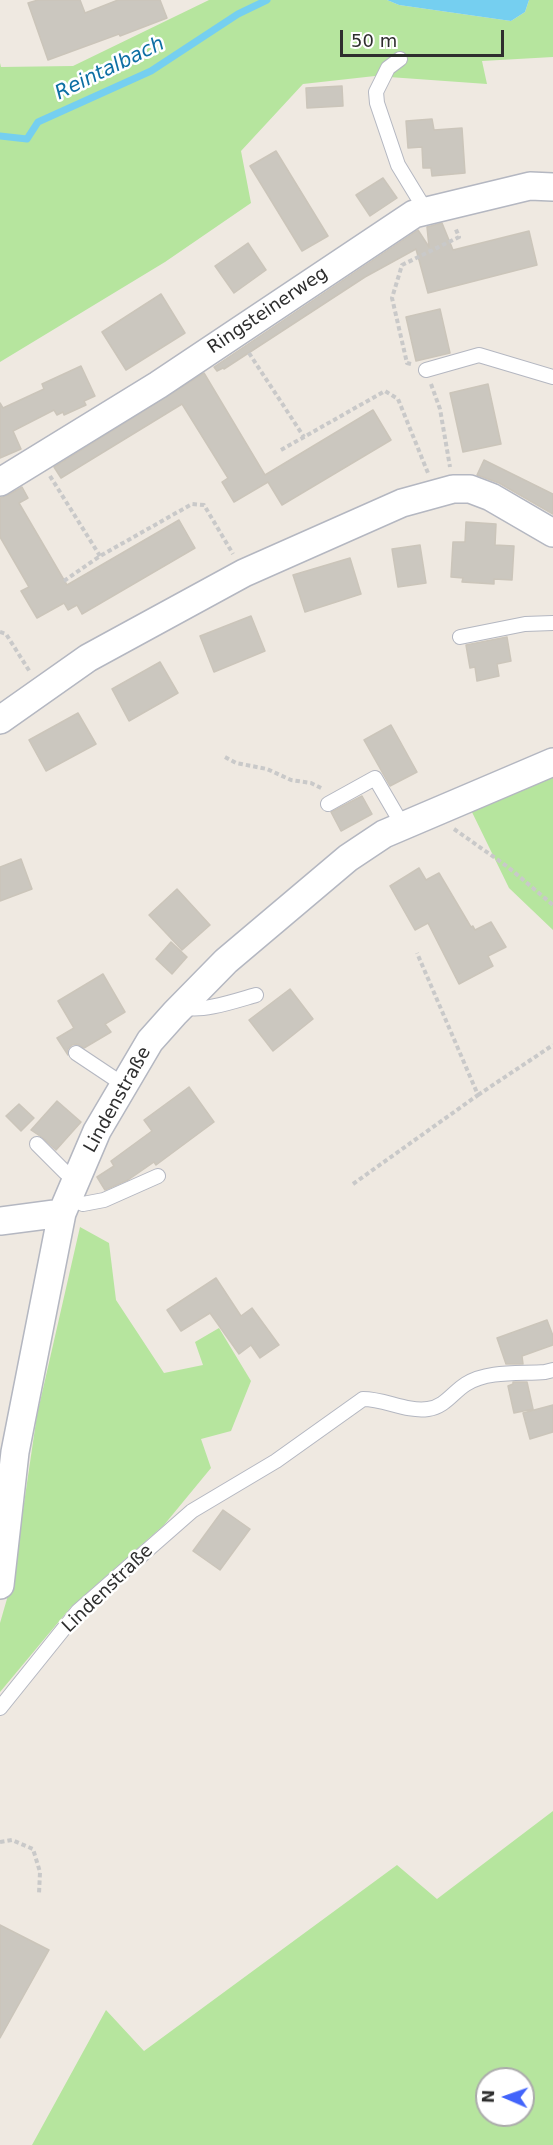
<!DOCTYPE html>
<meta charset="utf-8">
<style>
body{margin:0}
#map{position:relative;width:553px;height:2145px;overflow:hidden;background:#efe9e1;font-family:"DejaVu Sans",sans-serif}
canvas{display:block}
.north{position:absolute;left:475px;top:2067px;width:60px;height:60px;box-sizing:border-box;background:#fff;border:2px solid #ababab;border-radius:50%;rotate:272deg;font-size:16px;font-weight:700;line-height:24px;text-align:center;color:#2e2e2e}
.north::after{content:'';display:block;margin:auto;width:21px;height:27px;background:#4264fb;clip-path:polygon(50% 0,100% 100%,50% 72%,0 100%)}
.scale{position:absolute;left:340px;top:30px;width:164px;height:27px;box-sizing:border-box;border:3px solid #2e2e2e;border-top:0;padding-left:8px;font-size:18px;line-height:21px;white-space:nowrap;color:#2e2e2e;-webkit-text-stroke:4px #fff;paint-order:stroke}
</style>
<div id="map">
<canvas width="553" height="2145"></canvas>
<div class="north">N</div>
<div class="scale">50 m</div>
</div>
<script>
const context = document.querySelector('canvas').getContext('2d');
context.lineJoin = 'round';
function paint(path, color) {
  context.fillStyle = color;
  context.fill(path, 'evenodd');
}
function stroke(path, color, width, dash) {
  context.strokeStyle = color;
  context.lineWidth = width;
  context.lineCap = dash ? 'butt' : 'round';
  context.setLineDash(dash || []);
  context.stroke(path);
}
function write(font, color, halo, rows, align = 'center') {
  context.font = font + ' "DejaVu Sans",sans-serif';
  context.lineWidth = 5;
  context.setLineDash([]);
  context.textBaseline = 'middle';
  context.strokeStyle = halo;
  context.fillStyle = color;
  for (const [text, x, y, turn = 0] of rows) {
    context.save();
    context.translate(x, y);
    context.rotate((+turn || 0) * Math.PI / 180);
    context.textAlign = isNaN(turn) ? turn : align;
    if (halo) context.strokeText(text, 0, 0);
    context.fillText(text, 0, 0);
    context.restore();
  }
}
paint(new Path2D(`
 M209,0H387L399,5L511,21L525,12L529,0H553V57L482,61L487,84L375,76L303,84L241,151L251,203L165,262L0,362V63L1,67L73,66Z
 M553,775V930L509,888L469,806Z
 M80,1227L109,1243L116,1300L164,1373L203,1365L195,1342L219,1328L251,1381L231,1431L201,1439L211,1468L164,1525L71,1607L0,1692V1623L13,1578L37,1415Z
 M553,1811V2145H32L106,2010L144,2051L397,1865L437,1899ZM487,2079H523V2115H487Z`), '#b6e59e');
paint(new Path2D(`
 M387,0H529L525,12L511,21L399,5Z`), '#75cff0');
stroke(new Path2D(`
 M0,136L27,139L38,122L151,71L238,14L267,0`), '#75cff0', 7);
const building = new Path2D(`
 M38,0H80L85,13L118,0H160L167,18L120,36L119,34L48,60L28,3Z
 M342,86L343,106L307,108L306,88Z
 M432,119L434,130L462,128L465,173L432,176L431,168H423L422,147L408,148L406,121Z
 M276,151L328,236L302,251L250,166Z
 M383,178L397,198L370,216L356,195Z
 M442,223L453,250L529,231L537,265L428,293L416,249L365,277L224,369L223,368L217,371L214,367L418,230L429,247L427,227Z
 M248,243L266,270L234,293L215,266Z
 M161,294L185,333L126,370L102,332Z
 M440,309L450,353L416,361L406,317Z
 M81,366L95,396L84,401L86,405L64,415L63,412L57,415L54,410L13,431L21,449L0,458V403L3,408L44,389L42,384Z
 M204,373L265,475L373,410L391,440L282,505L268,482L234,502L222,482L228,478L182,404L61,478L54,467Z
 M488,384L501,444L463,452L450,393Z
 M484,460L553,494V514L499,483L477,475Z
 M22,487L28,498L19,503L67,585L179,520L195,548L82,614L77,605L68,610L64,603L37,618L21,591L29,587L0,537V498L8,495Z
 M466,522L496,524L495,545L514,546L512,580L494,579V584L462,582L463,578L451,577L453,542H465Z
 M420,545L426,583L398,587L392,549Z
 M350,558L361,594L305,612L293,575Z
 M251,616L265,651L214,672L200,636Z
 M507,637L511,661L497,664L499,676L477,681L475,667L470,668L466,645Z
 M160,662L178,693L129,721L112,689Z
 M78,713L96,744L46,771L29,740Z
 M391,725L417,772L390,786L364,740Z
 M362,796L372,814L341,831L331,812Z
 M21,859L32,889L0,901V867Z
 M419,868L426,880L439,873L471,927L473,926L475,930L491,922L506,947L488,956L493,966L459,984L428,923L415,930L390,886Z
 M177,889L210,925L182,950L149,915Z
 M171,942L187,957L172,974L156,959Z
 M103,974L125,1012L105,1024L111,1032L84,1048L77,1044L72,1045L68,1049V1055L57,1038L74,1028L58,1001Z
 M290,989L313,1019L273,1051L249,1020Z
 M189,1087L214,1122L156,1165L154,1162L128,1180L105,1190L97,1177L114,1166L111,1161L152,1131L144,1120Z
 M57,1101L81,1122L56,1150L43,1138L31,1130Z
 M19,1104L34,1118L21,1131L6,1116Z
 M216,1278L241,1316L252,1308L279,1345L260,1358L251,1345L239,1354L210,1313L181,1331L167,1310Z
 M547,1320L553,1336V1345L522,1356L523,1364H506L497,1338Z
 M513,1382H527L533,1409L514,1413L508,1386L513,1384Z
 M553,1405V1432L530,1439L523,1413Z
 M223,1510L250,1529L220,1570L193,1551Z
 M0,1925L49,1950L0,2038Z`);
paint(building, '#cbc7bf');
stroke(building, '#cbc5ba', 1.5);
const service = new Path2D(`
 M400,59L388,68L376,92L377,103L398,165L426,211
 M426,370L479,355L553,377
 M460,637L525,624L553,623
 M328,804L375,778L403,826
 M183,1007C201,1013 238,1000 256,995
 M76,1053L124,1085
 M37,1144L65,1172L76,1180
 M69,1198L83,1204L104,1200L158,1176
 M0,1708L78,1611L192,1511L276,1461L363,1399C385,1399 406,1412 428,1409C445,1407 453,1392 466,1384C488,1370 521,1374 545,1372L553,1370`);
const minor = new Path2D(`
 M0,482L158,385L414,214L530,186L553,187
 M0,720L88,658L244,573L402,503L453,489H470L491,497L553,533
 M0,1221L62,1213
 M0,1585L15,1452L62,1213L97,1131L150,1041L175,1013L226,961L348,858L384,834L553,762`);
stroke(service, '#b4b7c1', 16);
stroke(minor, '#b4b7c1', 30);
stroke(new Path2D(`
 M249,353L304,437
 M411,364L407,363L392,298L402,265L459,237L455,227
 M431,384L440,409L450,467
 M281,450L385,391L398,399L428,473
 M50,476L100,556
 M64,581L100,556L192,504L204,505L233,554
 M0,632L6,634L30,672
 M225,757L236,763L267,769L291,780L311,783L323,789
 M454,829L508,867L553,905
 M478,1095L553,1045
 M353,1184L478,1095L417,953
 M0,1842L12,1840L33,1849L40,1872L39,1894`), '#c9c9c9', 4, [4.5, 3]);
stroke(service, '#fff', 14);
stroke(minor, '#fff', 27);
write('18px', '#2e2e2e', '#fff', [
 ["Ringsteinerweg",268,311,-34],
 ["Lindenstraße",118,1100,-61],
 ["Lindenstraße",108,1589,-44]
]);
write('italic 20px', '#0d6fa3', '#fff', [
 ["Reintalbach",110,69,-26]
]);
</script>
